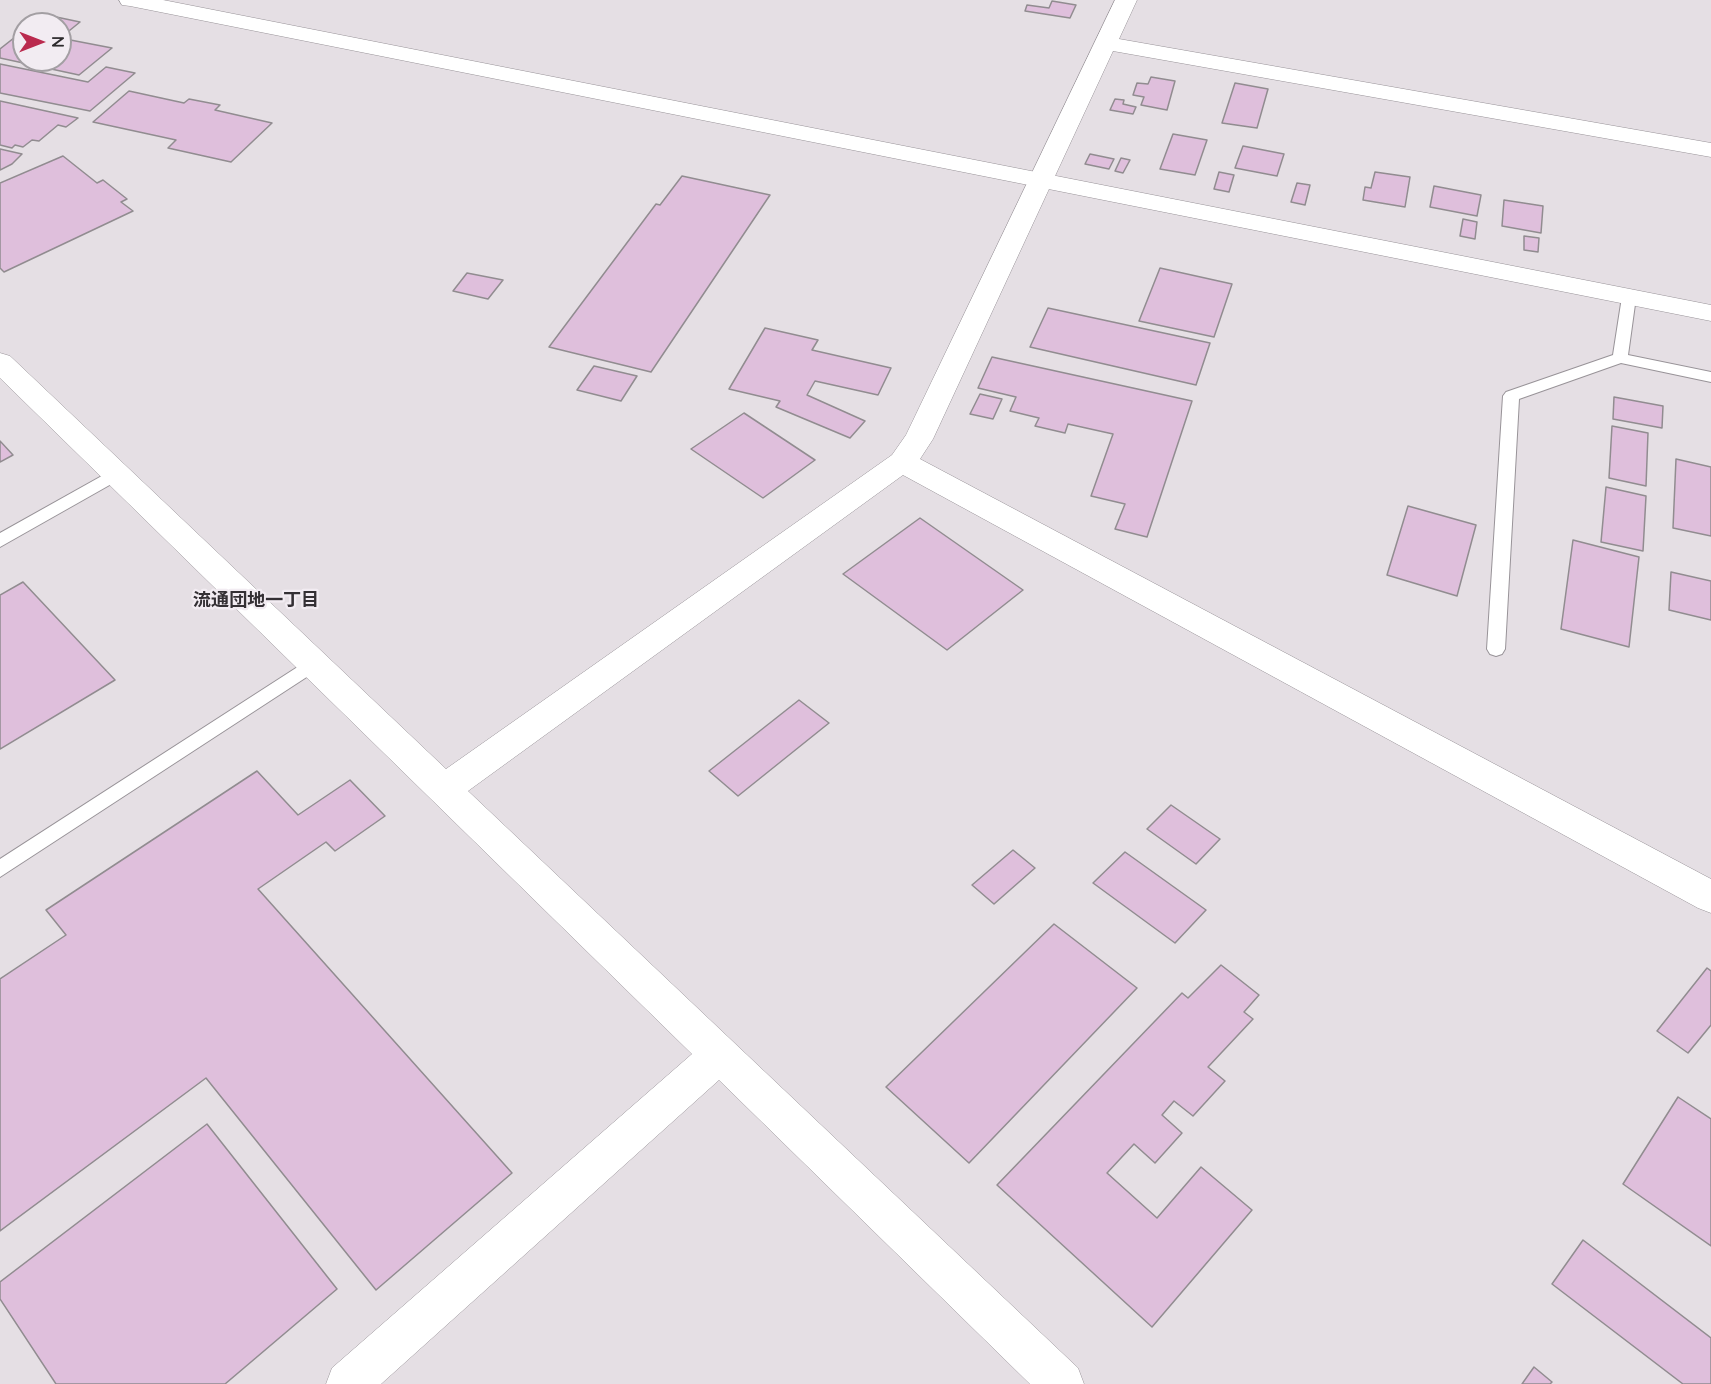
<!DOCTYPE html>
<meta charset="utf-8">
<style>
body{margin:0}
#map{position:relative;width:1711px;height:1384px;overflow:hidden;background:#e5dfe4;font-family:Quicksand,sans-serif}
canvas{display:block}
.north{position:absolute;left:12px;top:12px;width:60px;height:60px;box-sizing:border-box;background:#f2ecf2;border:2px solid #a39fa3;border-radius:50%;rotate:90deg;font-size:16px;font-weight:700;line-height:24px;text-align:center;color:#2d2b2d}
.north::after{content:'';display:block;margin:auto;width:21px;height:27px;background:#ba2a4e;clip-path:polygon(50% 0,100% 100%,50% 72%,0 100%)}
</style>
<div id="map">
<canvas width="1711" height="1384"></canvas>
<div class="north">N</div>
</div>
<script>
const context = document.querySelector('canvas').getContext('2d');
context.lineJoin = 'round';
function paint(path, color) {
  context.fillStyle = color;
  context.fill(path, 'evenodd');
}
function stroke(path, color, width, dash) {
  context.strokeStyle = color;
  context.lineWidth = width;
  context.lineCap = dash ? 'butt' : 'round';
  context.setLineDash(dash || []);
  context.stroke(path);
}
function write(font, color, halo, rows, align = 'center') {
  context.font = font + ' Quicksand,"Noto Sans JP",sans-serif';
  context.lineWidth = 4.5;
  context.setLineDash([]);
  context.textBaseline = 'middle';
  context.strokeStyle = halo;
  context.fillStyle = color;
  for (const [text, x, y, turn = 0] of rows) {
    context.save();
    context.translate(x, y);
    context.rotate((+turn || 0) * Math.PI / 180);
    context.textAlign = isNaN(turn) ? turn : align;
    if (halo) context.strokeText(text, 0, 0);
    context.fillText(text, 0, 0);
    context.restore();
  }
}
const building = new Path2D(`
 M1052,1L1076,5L1070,18L1025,11L1027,5L1049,8Z
 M42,14L80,22L64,35L60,34V24H28Z
 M24,30V60H60V38L112,48L79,75L0,58V49Z
 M0,64L88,82L106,67L135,73L90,111L0,93Z
 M1151,77L1175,81L1167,110L1141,105L1144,97L1133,95L1137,83L1148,84Z
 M1235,83L1268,89L1257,128L1222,123Z
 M129,91L184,103L189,99L220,105L215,110L272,123L231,162L168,148L176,140L93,122Z
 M1115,99L1124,100L1123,104L1136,107L1133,114L1110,110Z
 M0,101L78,118L66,127L58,125L39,141L32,140L23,147L15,145L12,148L0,145Z
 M1173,134L1207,140L1195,175L1160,169Z
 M1243,146L1284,154L1277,176L1235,168Z
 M0,149L22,154L12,164L0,170Z
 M1090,154L1114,159L1109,169L1085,164Z
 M63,156L97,183L103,180L127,199L121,202L133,211L4,272L0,268V183Z
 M1121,158L1130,160L1123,173L1115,171Z
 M1219,172L1234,175L1229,192L1214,189Z
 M1375,172L1410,177L1405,207L1363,200L1365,187L1371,188Z
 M682,176L770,195L651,372L549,347L656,204L660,205Z
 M1297,183L1310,185L1305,205L1291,202Z
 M1434,186L1481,195L1477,216L1430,207Z
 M1504,200L1543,206L1541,233L1502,226Z
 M1463,219L1477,222L1475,239L1460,236Z
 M1524,236L1539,238L1538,252L1524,250Z
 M1160,268L1232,284L1214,337L1139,321Z
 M467,273L503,280L488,299L453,291Z
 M1048,308L1210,343L1196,385L1030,347Z
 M765,328L818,340L812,350L891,368L878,395L815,381L807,395L865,421L850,438L776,407L780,401L729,389Z
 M992,357L1192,401L1147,537L1115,529L1125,504L1091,496L1113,434L1068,424L1065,433L1035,426L1039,418L1010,411L1016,397L978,388Z
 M594,366L637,376L621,401L577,390Z
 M980,394L1002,399L993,419L970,414Z
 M1614,397L1663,406L1662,428L1613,419Z
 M744,413L815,460L763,498L691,449Z
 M1612,426L1648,433L1646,486L1609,478Z
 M0,441L13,455L0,462Z
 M1676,459L1711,467V536L1673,528Z
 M1606,487L1646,496L1643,551L1601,542Z
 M1408,506L1476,525L1457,596L1387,575Z
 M920,518L1023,590L947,650L843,574Z
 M1573,540L1639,557L1629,647L1561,629Z
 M1671,572L1711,581V620L1669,610Z
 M23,582L115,680L0,749V595Z
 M799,700L829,723L738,796L709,771Z
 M257,771L298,815L350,780L385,816L335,851L326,842L258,889L512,1173L376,1290L206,1078L0,1231V979L66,935L46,910Z
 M1171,805L1220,839L1196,864L1147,829Z
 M1013,850L1035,868L994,904L972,885Z
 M1125,852L1206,910L1175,943L1093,883Z
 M1054,924L1137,988L969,1163L886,1087Z
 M1221,965L1259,995L1244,1012L1253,1019L1208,1067L1225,1081L1193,1116L1174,1101L1162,1115L1182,1133L1155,1163L1134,1144L1107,1173L1157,1218L1201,1167L1252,1210L1152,1327L997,1185L1182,993L1188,998Z
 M1707,968L1711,971V1025L1688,1053L1657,1031Z
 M1678,1097L1711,1119V1246L1623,1184Z
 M207,1124L337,1289L225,1384H56L0,1299V1282Z
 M1583,1240L1711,1338V1384H1683L1552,1284Z
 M1534,1367L1552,1382L1550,1384H1522Z`);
paint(building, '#dfbfdc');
stroke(building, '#918c90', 1.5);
const service = new Path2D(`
 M1629,293L1636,297L1628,355L1711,372V382L1621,363L1519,399L1505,649L1502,654L1496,656L1490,654L1487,649L1503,396L1506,392L1613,355L1622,297Z
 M116,468L122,470L124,474L122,478L0,547V533Z
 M313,657L319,659L322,664L319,669L0,877V859Z`);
const minor = new Path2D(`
 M1115,0H1137L1119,39L1711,143V157L1113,51L933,439L920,459L1711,879V913L1698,908L903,475L468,791L1078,1368L1084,1384H1030L719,1080L381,1384H326L332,1368L692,1054L0,378V353L10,356L446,769L892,455L906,435Z`);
const tertiary = new Path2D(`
 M119,0H163L1711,305V321L130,6L122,5Z`);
stroke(service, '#989398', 2);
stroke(minor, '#989398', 1);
stroke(tertiary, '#989398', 1);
paint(service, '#fff');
paint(minor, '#fff');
paint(tertiary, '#fff');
write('bold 18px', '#343034', '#f2ecf2', [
 ["流通団地一丁目",256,601]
]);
</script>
